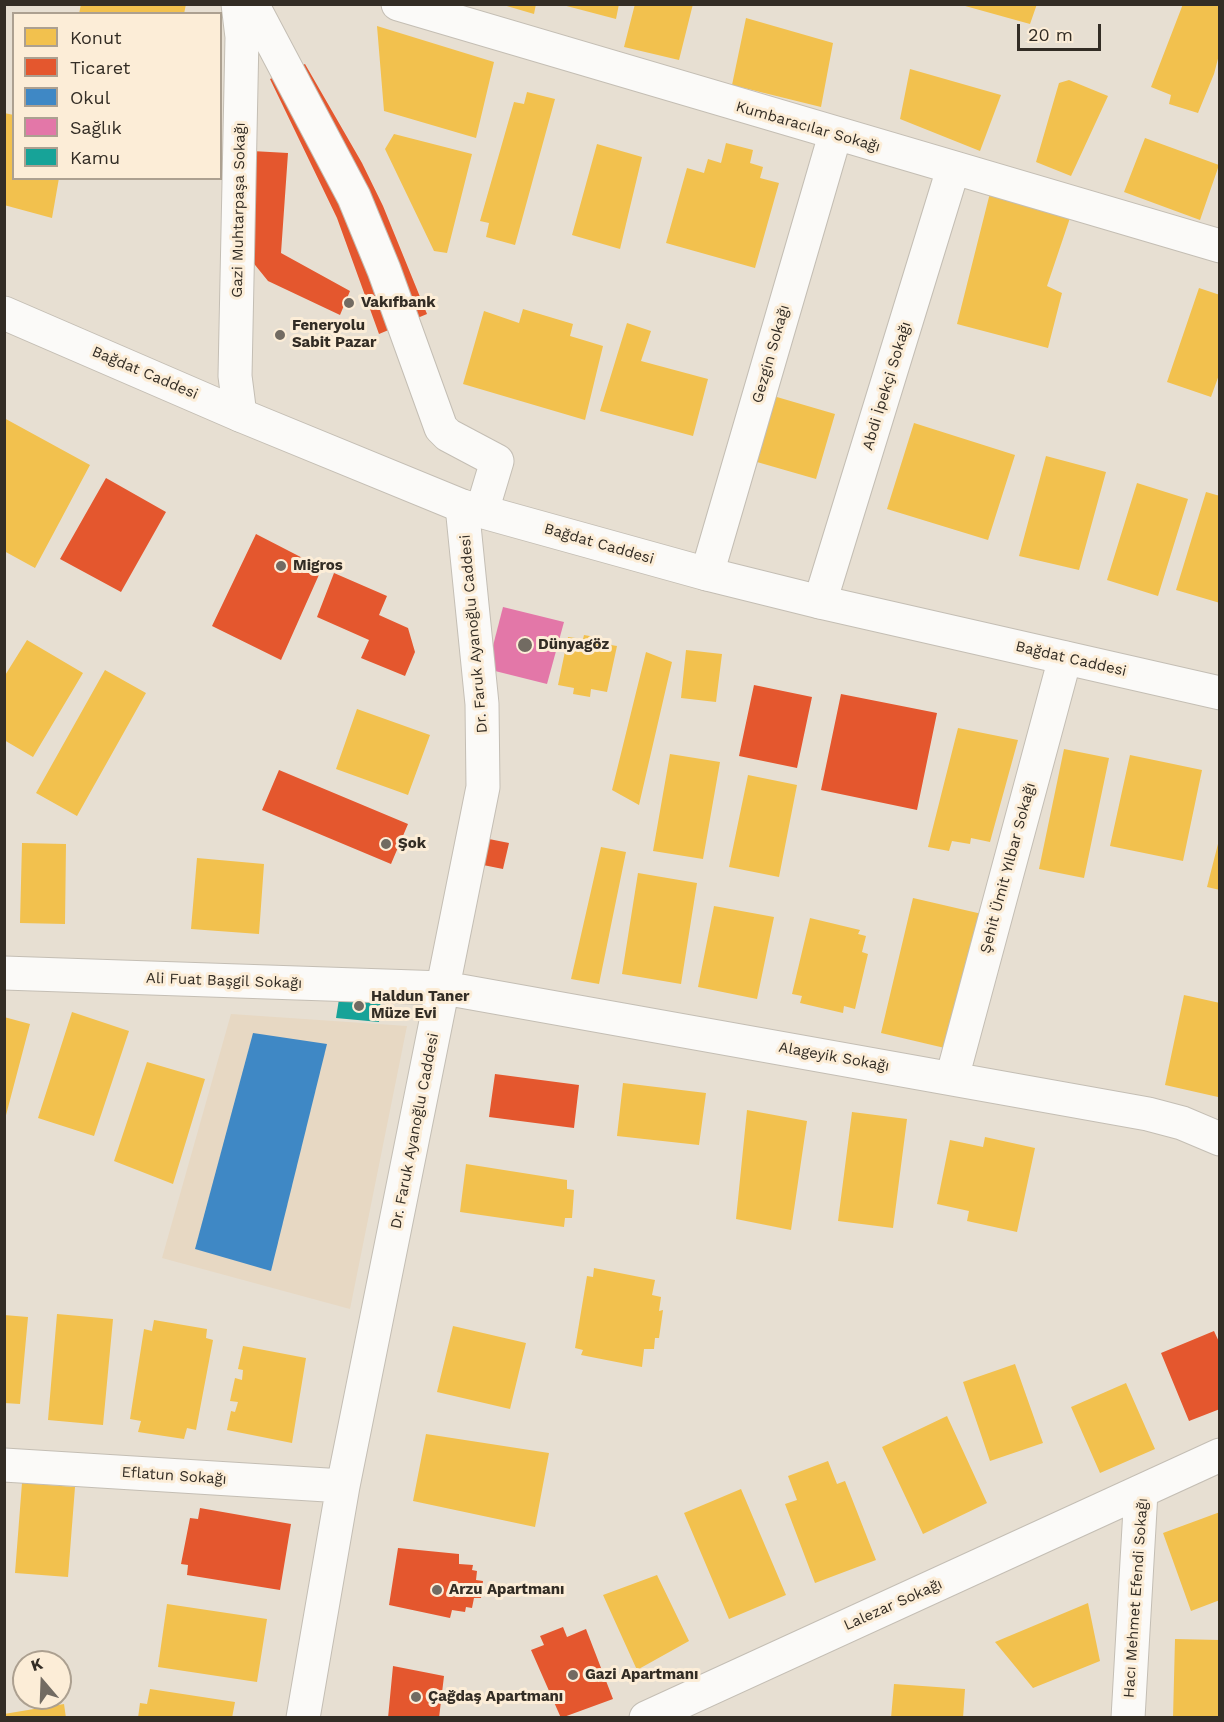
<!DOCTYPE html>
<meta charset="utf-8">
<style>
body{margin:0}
#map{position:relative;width:1224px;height:1722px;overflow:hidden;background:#e7dfd2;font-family:"Work Sans",sans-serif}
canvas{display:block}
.frame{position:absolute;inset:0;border:6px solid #332d25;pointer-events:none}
.legend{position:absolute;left:12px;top:12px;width:210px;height:168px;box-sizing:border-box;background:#fcedd7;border:2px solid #aca090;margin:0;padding:8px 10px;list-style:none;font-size:18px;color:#332d25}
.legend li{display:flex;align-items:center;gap:12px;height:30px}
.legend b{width:30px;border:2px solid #aca090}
.north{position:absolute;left:12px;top:1650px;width:60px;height:60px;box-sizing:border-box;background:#fcedd7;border:2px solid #aca090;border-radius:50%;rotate:341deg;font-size:16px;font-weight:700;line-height:24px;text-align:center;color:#332d25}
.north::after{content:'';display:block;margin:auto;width:21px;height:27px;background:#726b62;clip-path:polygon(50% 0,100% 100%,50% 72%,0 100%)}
.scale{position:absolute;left:1017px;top:24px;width:84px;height:27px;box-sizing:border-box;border:3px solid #332d25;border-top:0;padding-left:8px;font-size:18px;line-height:21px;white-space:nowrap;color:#332d25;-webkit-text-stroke:4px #fcedd7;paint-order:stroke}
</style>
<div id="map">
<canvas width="1224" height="1722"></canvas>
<div class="frame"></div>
<ul class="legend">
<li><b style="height:16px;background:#f2c14e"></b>Konut</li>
<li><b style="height:16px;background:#e4572e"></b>Ticaret</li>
<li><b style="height:16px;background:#3f88c5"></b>Okul</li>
<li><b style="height:16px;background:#e377a8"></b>Sağlık</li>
<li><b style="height:16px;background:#17a398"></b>Kamu</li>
</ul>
<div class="north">K</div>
<div class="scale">20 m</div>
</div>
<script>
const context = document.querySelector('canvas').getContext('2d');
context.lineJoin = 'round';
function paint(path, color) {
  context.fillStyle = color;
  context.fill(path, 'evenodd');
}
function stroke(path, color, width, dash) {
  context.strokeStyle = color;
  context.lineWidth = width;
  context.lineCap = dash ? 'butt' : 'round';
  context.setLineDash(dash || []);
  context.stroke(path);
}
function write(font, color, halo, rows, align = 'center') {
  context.font = font + ' "Work Sans",sans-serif';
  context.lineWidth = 6;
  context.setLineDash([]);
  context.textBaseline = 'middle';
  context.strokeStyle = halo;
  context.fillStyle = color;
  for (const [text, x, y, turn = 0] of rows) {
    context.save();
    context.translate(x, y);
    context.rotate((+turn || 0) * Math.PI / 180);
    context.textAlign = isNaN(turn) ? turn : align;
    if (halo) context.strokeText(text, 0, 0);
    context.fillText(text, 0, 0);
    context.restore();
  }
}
paint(new Path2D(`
 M231,1014L407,1026L350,1309L162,1258Z`), '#e7d8c3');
paint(new Path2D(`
 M81,4H186L184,14H79Z
 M500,4H536L534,14Z
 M559,4H619L616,19Z
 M635,4H693L679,60L624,47Z
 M958,4H1037L1030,24Z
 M1183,4H1220V51L1214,74L1198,113L1169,104L1171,95L1151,87Z
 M746,18L833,43L821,107L732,85Z
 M377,26L494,62L476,138L384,111Z
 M910,69L1001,95L980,151L900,119Z
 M1069,80L1108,96L1071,176L1036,162L1059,83Z
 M527,92L555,99L515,245L486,237L489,223L480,221L514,102L524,104Z
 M4,113L14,115V178H59L52,218L4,205Z
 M394,134L472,154L447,253L434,251L385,149Z
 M1145,138L1219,165L1200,220L1124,192Z
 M726,143L753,150L750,163L763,167L760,178L779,183L755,268L666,243L687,168L704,173L708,159L721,163Z
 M597,144L642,157L620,249L572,235Z
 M990,193L1071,215L1047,286L1062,293L1048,348L957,324Z
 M1199,288L1220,295V372L1211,397L1167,382Z
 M523,309L573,324L570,336L603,346L585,420L463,384L484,311L519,323Z
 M627,323L651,331L641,361L708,379L693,436L600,411Z
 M770,395L835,414L816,479L750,460Z
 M4,418L90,465L35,568L4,551Z
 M914,423L1015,455L988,540L887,509Z
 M1046,456L1106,472L1079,570L1019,556Z
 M1137,483L1188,499L1158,596L1107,580Z
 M1206,492L1220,496V603L1176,590Z
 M584,635L606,639L605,644L617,646L607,692L591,689L590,697L573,694L574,688L558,685L568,637L583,639Z
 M27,640L83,673L33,757L4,740V677Z
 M686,650L722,654L716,702L681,698Z
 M646,652L672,662L639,805L612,790Z
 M105,670L146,693L77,816L36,793Z
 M357,709L430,735L408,795L336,769Z
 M958,728L1018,740L990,842L971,838L970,844L952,841L949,851L928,847Z
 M1064,749L1109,758L1084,878L1039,869Z
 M670,754L720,762L703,859L653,851Z
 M1130,755L1202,770L1183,861L1110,846Z
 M748,775L797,785L779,877L729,867Z
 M1219,840L1220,841V890L1207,887Z
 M22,843L66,844L65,924L20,923Z
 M601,847L626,852L599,984L571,979Z
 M197,858L264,864L259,934L191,929Z
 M638,873L697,883L681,984L622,974Z
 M913,898L982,914L949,1049L881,1033Z
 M714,906L774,917L757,999L698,987Z
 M810,918L860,930L858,934L866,936L862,952L868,954L855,1009L844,1006L843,1013L800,1003L802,996L792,994Z
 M1184,995L1220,1003L1218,1097L1165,1085Z
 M72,1012L129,1031L94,1136L38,1118Z
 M4,1017L30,1024L5,1119H4Z
 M147,1062L205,1079L173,1184L114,1161Z
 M623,1083L706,1093L699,1145L617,1136Z
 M747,1110L807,1121L791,1230L736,1219Z
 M852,1112L907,1119L893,1228L838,1221Z
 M985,1137L1035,1148L1017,1232L967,1221L969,1211L937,1204L950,1140L983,1147Z
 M466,1164L567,1180V1189L574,1190L572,1218H565L564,1227L460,1212Z
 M594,1268L655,1280L652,1295L661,1297L659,1311L663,1310L659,1338H655L654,1349H644L642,1367L581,1355L583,1350L575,1348L587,1276L593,1277Z
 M57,1314L113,1319L103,1425L48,1420Z
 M4,1315L28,1317L20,1404L4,1403Z
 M154,1320L207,1329L206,1338L213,1340L196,1430L187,1428L184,1439L138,1432L141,1421L130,1419L144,1329L152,1331Z
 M453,1326L526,1343L510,1409L437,1392Z
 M243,1346L306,1358L292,1443L227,1430L231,1411L235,1412L238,1402L230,1401L235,1378L242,1380L243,1370L238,1369Z
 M1015,1364L1043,1443L990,1461L963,1382Z
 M1126,1383L1155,1449L1100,1473L1071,1407Z
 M947,1416L987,1503L923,1534L882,1447Z
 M426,1434L549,1453L535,1527L413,1501Z
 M828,1461L837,1484L845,1481L876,1560L815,1583L785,1504L797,1500L788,1476Z
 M22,1483L75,1487L68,1577L15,1573Z
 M741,1489L786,1595L729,1619L684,1513Z
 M1220,1512V1600L1191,1611L1163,1533Z
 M657,1575L689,1641L637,1670L603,1595Z
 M1088,1603L1100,1661L1033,1688L995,1642Z
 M167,1604L267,1619L257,1682L158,1667Z
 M1175,1639L1220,1640V1718H1173Z
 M894,1684L965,1689L963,1718H891Z
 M150,1689L235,1702L232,1718H138L140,1703L147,1704Z
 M64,1704L66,1718H4V1714Z`), '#f2c14e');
paint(new Path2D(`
 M305,64L362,163L383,206L427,314L379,334L337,218L270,79Z
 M252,151L288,153L281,253L350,291L340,315L268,281L247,255Z
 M106,478L166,512L121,592L60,559Z
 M256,534L322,568L281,660L212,626Z
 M334,573L387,596L379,615L408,628L415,652L405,676L361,658L369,640L317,617Z
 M754,685L812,697L797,768L739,756Z
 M841,694L937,713L917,810L821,790Z
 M279,770L408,824L391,864L262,810Z
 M489,839L509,843L503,869L483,865Z
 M495,1074L579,1085L574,1128L489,1117Z
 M1214,1331L1220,1344V1409L1189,1421L1161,1353Z
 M200,1508L291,1524L280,1590L187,1575L188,1565L181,1564L190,1518L198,1519Z
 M398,1548L459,1554V1564L473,1565L472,1570L477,1571L476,1580L483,1581L481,1598H474L472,1608L466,1607L465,1612L452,1610L450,1618L389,1605Z
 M563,1627L567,1637L586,1629L613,1699L561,1718L531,1650L544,1645L540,1636Z
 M393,1666L444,1676L439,1718H388Z`), '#e4572e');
paint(new Path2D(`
 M253,1033L327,1044L271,1271L195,1249Z`), '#3f88c5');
paint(new Path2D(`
 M503,607L564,622L547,684L487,669Z`), '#e377a8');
paint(new Path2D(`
 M340,993L381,995L379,1022L336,1018Z`), '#17a398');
const minor = new Path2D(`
 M238,4L242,37L235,376L240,415
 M252,4L354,197L384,270L441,428L448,435L497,461L482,511
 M398,4L1220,246
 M707,574L835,135
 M820,602L953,169
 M4,973L444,988L1148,1114L1182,1123L1220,1139
 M952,1078L1065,658
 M4,1465L343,1486
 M303,1718L343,1486L483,787L482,704L462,506
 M646,1718L1220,1455
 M1128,1718L1141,1492`);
const major = new Path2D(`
 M4,313L240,415L462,506L707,574L820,602L1220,693`);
stroke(minor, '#c4beb4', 35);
stroke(major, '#c4beb4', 35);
stroke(minor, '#fbfaf8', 33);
stroke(major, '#fbfaf8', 33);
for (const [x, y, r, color] of [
 [349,303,6,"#726b62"],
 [280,335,6,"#726b62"],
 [281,566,6,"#726b62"],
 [525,645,8,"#726b62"],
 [386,844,6,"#726b62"],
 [359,1006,6,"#726b62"],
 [437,1590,6,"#726b62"],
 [573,1675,6,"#726b62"],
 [416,1697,6,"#726b62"]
]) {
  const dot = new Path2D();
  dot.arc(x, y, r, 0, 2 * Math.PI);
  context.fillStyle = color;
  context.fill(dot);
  stroke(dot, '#fcedd7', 2);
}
write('15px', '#332d25', '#fcedd7', [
 ["Kumbaracılar Sokağı",808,127,16],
 ["Gazi Muhtarpaşa Sokağı",239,210,-89],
 ["Gezgin Sokağı",771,354,-74],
 ["Bağdat Caddesi",145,373,23],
 ["Abdi İpekçi Sokağı",887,386,-73],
 ["Bağdat Caddesi",599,544,16],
 ["Dr. Faruk Ayanoğlu Caddesi",474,634,-95],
 ["Bağdat Caddesi",1071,659,13],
 ["Şehit Ümit Yılbar Sokağı",1008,868,-75],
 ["Ali Fuat Başgil Sokağı",224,981,2],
 ["Alageyik Sokağı",834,1057,10],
 ["Dr. Faruk Ayanoğlu Caddesi",415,1131,-79],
 ["Eflatun Sokağı",174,1476,4],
 ["Hacı Mehmet Efendi Sokağı",1136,1598,-86],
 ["Lalezar Sokağı",893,1605,-24]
]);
write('bold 15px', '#332d25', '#fcedd7', [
 ["Vakıfbank",361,303],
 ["Feneryolu",292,326],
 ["Sabit Pazar",292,343],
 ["Migros",293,566],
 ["Dünyagöz",538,645],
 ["Şok",398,844],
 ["Haldun Taner",371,997],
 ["Müze Evi",371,1014],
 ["Arzu Apartmanı",449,1590],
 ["Gazi Apartmanı",585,1675],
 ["Çağdaş Apartmanı",428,1697]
], 'left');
</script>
